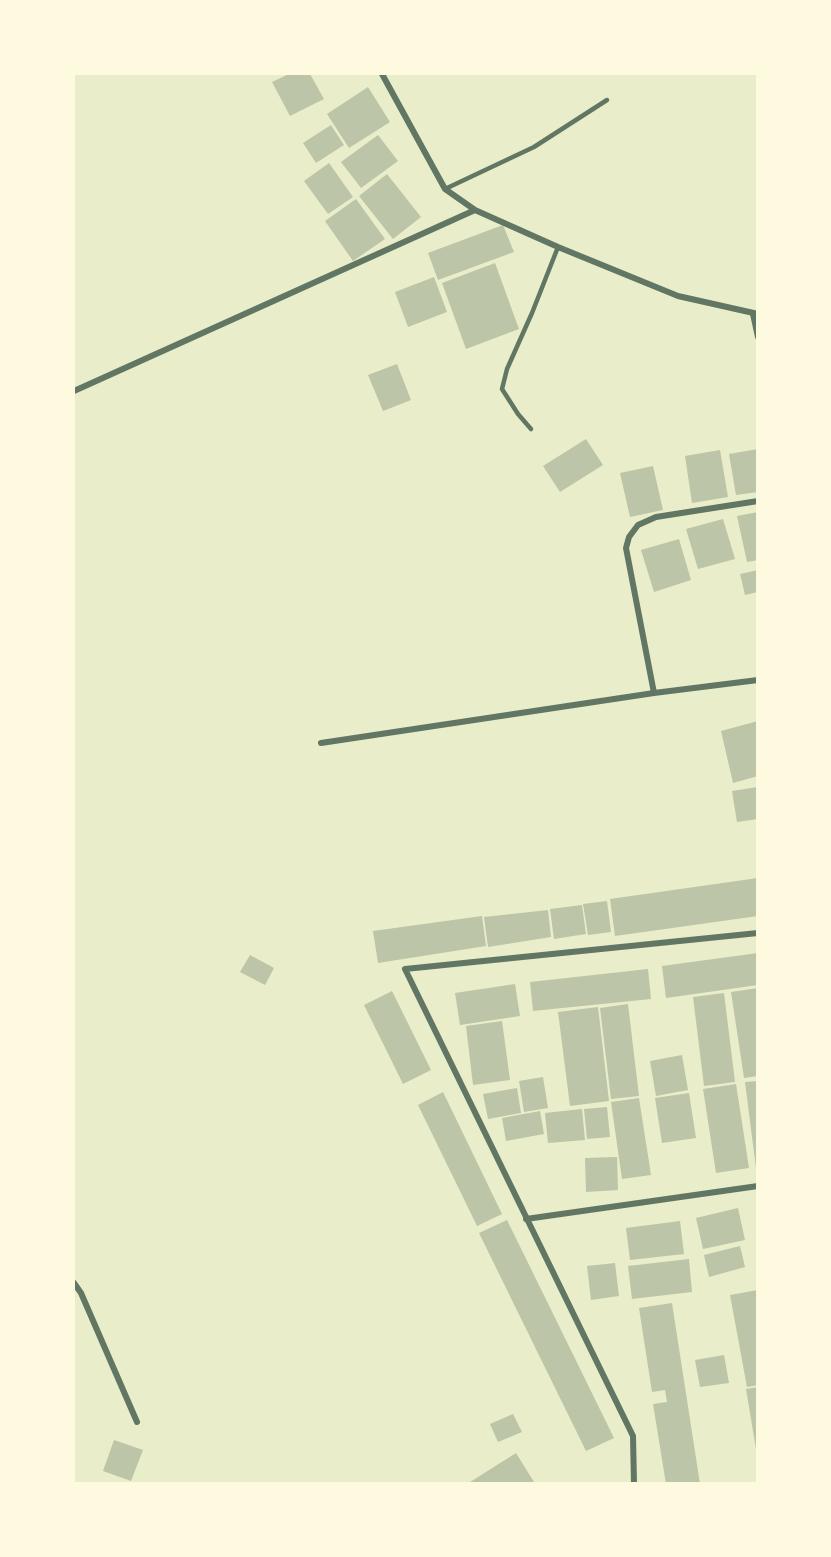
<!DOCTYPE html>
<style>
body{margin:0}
#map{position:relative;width:831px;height:1557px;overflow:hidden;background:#e9edc9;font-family:Barlow,sans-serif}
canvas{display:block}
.frame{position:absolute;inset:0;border:75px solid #fefae0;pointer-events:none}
</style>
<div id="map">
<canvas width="831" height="1557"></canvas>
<div class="frame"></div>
</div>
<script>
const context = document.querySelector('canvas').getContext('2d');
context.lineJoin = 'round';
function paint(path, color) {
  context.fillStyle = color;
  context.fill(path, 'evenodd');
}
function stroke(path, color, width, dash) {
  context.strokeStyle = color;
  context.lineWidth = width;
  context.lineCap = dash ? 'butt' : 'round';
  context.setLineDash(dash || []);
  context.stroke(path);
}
paint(new Path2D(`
 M289,74H310L324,99L290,116L272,82Z
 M368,87L390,122L349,148L327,114Z
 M331,125L344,145L316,163L303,143Z
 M378,135L398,161L361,188L341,162Z
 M329,163L353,197L328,214L304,181Z
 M387,174L421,217L393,239L359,196Z
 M356,199L385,239L353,261L325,221Z
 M503,225L514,252L438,280L428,253Z
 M495,263L519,329L466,349L442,283Z
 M434,277L447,312L408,327L395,292Z
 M397,364L411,400L383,411L368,375Z
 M586,439L603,465L560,492L543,466Z
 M758,449V492L736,495L729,454Z
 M720,450L728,497L692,503L685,456Z
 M653,466L663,510L630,517L620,473Z
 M758,512V560L747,562L737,516Z
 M723,519L735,559L698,569L686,529Z
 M679,539L691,580L654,592L641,550Z
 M758,570V592L745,595L740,574Z
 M758,721V776L733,783L721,731Z
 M758,787V819L737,822L732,791Z
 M758,878V916L615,936L610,899Z
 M607,901L611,932L588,935L583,904Z
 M582,905L586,934L554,939L550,909Z
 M548,910L551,937L488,947L484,917Z
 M482,916L486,946L378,963L373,931Z
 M758,953V985L666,998L662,966Z
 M250,955L274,968L265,985L240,972Z
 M648,969L651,999L533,1011L530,982Z
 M515,984L520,1016L460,1025L455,993Z
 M758,988V1076L744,1078L731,992Z
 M392,991L431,1070L403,1084L364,1005Z
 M724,993L735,1082L704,1086L693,997Z
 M628,1004L639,1096L611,1099L600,1008Z
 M598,1007L609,1101L570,1106L558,1012Z
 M502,1021L510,1080L473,1085L466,1026Z
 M682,1055L688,1090L656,1096L650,1061Z
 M543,1077L548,1108L524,1112L519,1081Z
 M758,1081V1168H756L745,1082Z
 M736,1084L749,1168L716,1173L703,1089Z
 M517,1088L521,1113L488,1119L483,1094Z
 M443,1092L502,1214L477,1226L418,1105Z
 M689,1093L696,1138L662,1143L655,1098Z
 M639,1098L651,1175L622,1179L611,1102Z
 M607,1107L610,1137L587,1139L584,1109Z
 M582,1109L585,1140L548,1143L545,1113Z
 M540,1111L544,1134L506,1141L502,1118Z
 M617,1157L618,1190L586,1192L585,1158Z
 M738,1208L745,1240L703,1249L696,1218Z
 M507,1220L614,1438L586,1451L479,1233Z
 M680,1221L684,1254L630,1260L626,1228Z
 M740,1246L745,1267L709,1277L704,1255Z
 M689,1259L692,1292L632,1299L628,1266Z
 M615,1263L619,1296L591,1300L587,1266Z
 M758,1290V1385L747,1387L730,1295Z
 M672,1303L700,1484H666L653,1404L667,1402L665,1390L652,1392L639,1308Z
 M724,1355L729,1383L700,1387L695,1360Z
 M758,1387V1449H756L746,1389Z
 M513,1414L522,1432L498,1442L490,1424Z
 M114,1440L143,1450L131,1481L103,1471Z
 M516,1453L534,1482L532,1484H467Z`), '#bcc5a7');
stroke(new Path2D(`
 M445,189L534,147L607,100
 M531,429L518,414L502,389L507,369L532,313L558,247`), '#617663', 4.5);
stroke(new Path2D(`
 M382,74L445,189L475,210L558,247L678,296L758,314
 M753,314L758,337
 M74,391L475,210
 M654,693L626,548L629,537L638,525L656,517L758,501
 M321,743L654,693L758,680
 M526,1219L758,1186
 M74,1283L81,1293L137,1422
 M634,1484L633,1436L405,969L758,933`), '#617663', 6);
</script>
